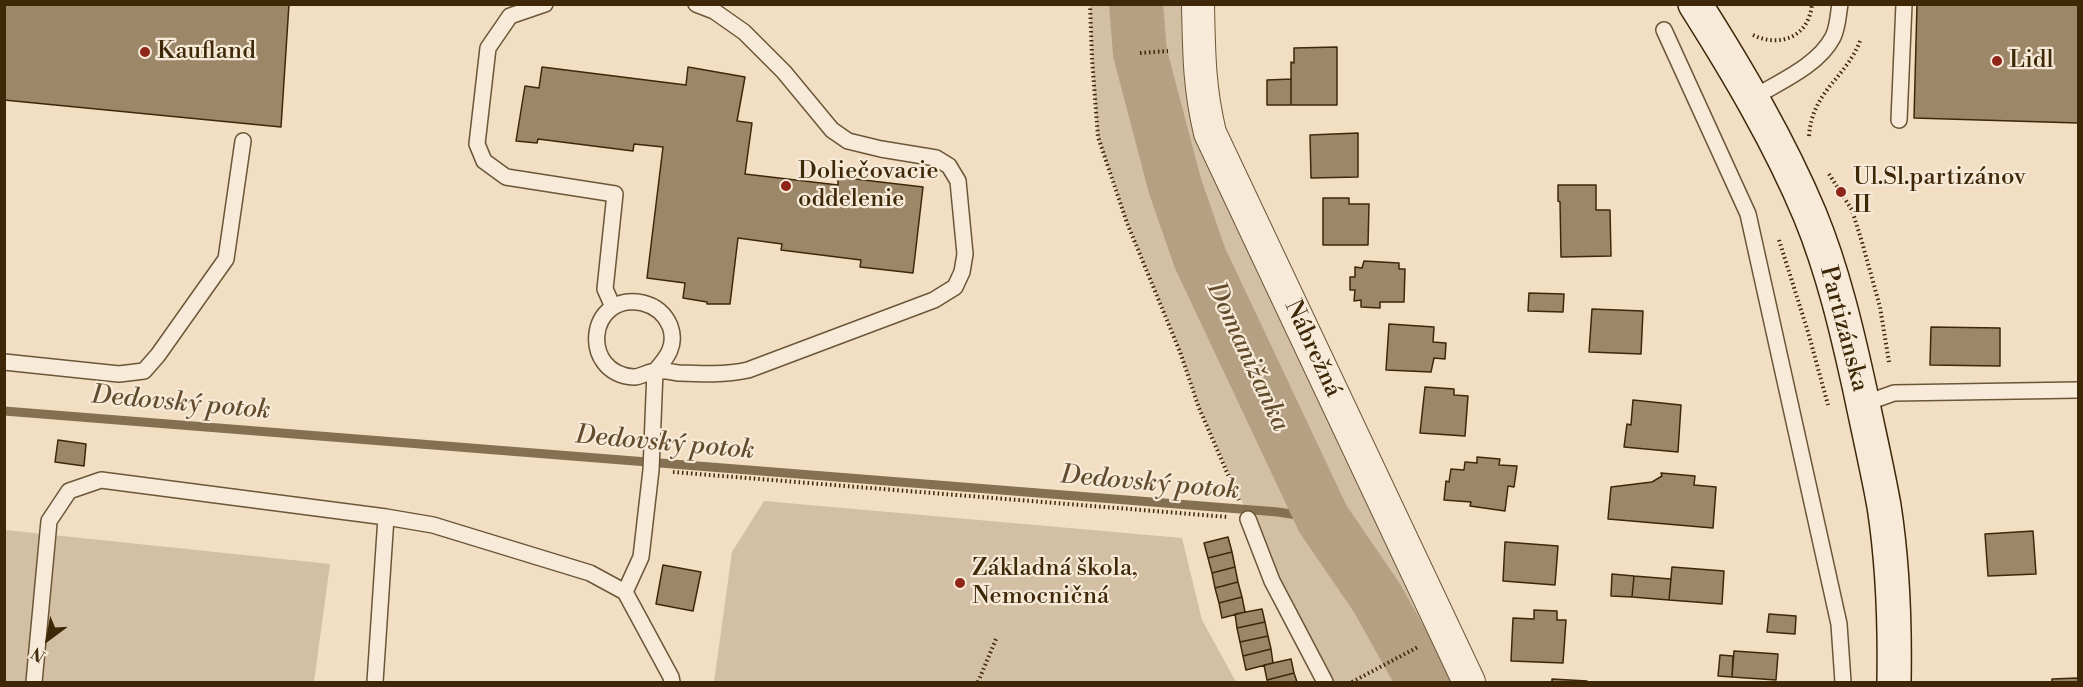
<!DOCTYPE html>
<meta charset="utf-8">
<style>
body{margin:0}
#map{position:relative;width:2083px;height:687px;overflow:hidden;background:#f2dec3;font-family:"Libre Bodoni",serif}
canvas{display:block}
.frame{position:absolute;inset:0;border:6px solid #3e2808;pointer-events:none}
.north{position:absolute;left:18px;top:609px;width:60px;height:60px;-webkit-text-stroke:4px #f7ead8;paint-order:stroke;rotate:212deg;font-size:16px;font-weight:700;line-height:24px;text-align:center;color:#3e2808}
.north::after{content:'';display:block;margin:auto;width:21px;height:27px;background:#3e2808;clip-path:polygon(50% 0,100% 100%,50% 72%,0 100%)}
</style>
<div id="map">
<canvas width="2083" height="687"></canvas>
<div class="frame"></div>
<div class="north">N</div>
</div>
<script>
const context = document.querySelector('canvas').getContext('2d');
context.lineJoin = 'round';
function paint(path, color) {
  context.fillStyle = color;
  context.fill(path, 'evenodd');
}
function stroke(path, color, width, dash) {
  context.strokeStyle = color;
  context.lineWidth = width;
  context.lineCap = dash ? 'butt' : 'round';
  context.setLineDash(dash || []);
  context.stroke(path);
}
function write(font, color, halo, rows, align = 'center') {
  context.font = font + ' "Libre Bodoni",serif';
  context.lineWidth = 4.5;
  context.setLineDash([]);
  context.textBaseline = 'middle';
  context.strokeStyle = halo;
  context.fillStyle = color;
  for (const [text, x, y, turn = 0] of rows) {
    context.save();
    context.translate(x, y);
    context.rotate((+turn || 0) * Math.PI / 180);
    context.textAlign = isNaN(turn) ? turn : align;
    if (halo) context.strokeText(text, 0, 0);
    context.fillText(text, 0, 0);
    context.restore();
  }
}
paint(new Path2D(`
 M1090,5H1198L1202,99L1469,682H1325L1199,408L1180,351L1127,223L1098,137L1092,59Z
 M764,501L1182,538L1202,620L1236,682H714L732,552Z
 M5,530L330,564L314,682H5Z`), '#d3bfa3');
stroke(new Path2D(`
 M4,411L1278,512L1323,519`), '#857052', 9);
stroke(new Path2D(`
 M1136,4L1140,53L1175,186L1200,258L1323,519L1377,598L1424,682`), '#b5a083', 54);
const building = new Path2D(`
 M4,4H289L281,127L4,100Z
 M1917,4H2078V123L1914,118Z
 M1337,47V105H1291V62L1294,63V48Z
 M542,67L686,85L688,67L745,77L737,121L752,123L745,174L838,185V177L923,187L913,273L860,267L861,260L781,250L782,244L738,238L730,304H707V302L683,298L685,283L647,278L663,147L634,144L633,151L538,139L537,143L516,141L525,86L539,88Z
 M1291,79V105H1267V80Z
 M1358,133V177L1311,178L1310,135Z
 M1558,185H1596V210H1610L1611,256L1561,257L1560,202L1558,201Z
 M1323,198H1349V204H1369L1368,245H1323Z
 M1364,261L1399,263V269H1405L1404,302H1380V308L1361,307V300L1354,301L1355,290H1350V277H1355V267L1362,268Z
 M1529,293L1564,294L1563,312L1528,311Z
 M1592,309L1643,311L1641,354L1589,352Z
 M1389,324L1434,327L1433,342L1446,343L1445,359L1434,358L1431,372L1386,370Z
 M1931,327L2000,328V366L1930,365Z
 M1425,387L1454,389V395L1468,396L1465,436L1420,433Z
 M1633,400L1681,405L1678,452L1624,447L1627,424L1631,425Z
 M58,440L86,444L84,466L55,462Z
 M1477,457L1500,459L1499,465L1517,466L1514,487L1508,486L1505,511L1470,506L1471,502L1444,500L1446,481L1449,482L1451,469L1464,470L1465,462L1477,463Z
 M1661,473L1695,476L1694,485L1716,487L1713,528L1608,519L1611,487L1652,482L1662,476Z
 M2033,531L2036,574L1988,576L1985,534Z
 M1228,537L1232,552L1208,558L1204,543Z
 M1505,542L1558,546L1555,585L1503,581Z
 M1232,552L1235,567L1212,573L1208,558Z
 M663,565L701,572L693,611L656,604Z
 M1235,567L1238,582L1215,588L1212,573Z
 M1672,567L1724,571L1722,604L1669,600Z
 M1612,574L1634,576L1632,597L1611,596Z
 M1634,576L1671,579L1669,600L1632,597Z
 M1238,582L1242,597L1219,603L1215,588Z
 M1242,597L1245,612L1222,618L1219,603Z
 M1262,609L1265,622L1237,628L1235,614Z
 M1534,610L1557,611V620H1566L1563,663L1511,661L1513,618L1534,619Z
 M1769,614L1796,616L1795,634L1767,632Z
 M1265,622L1268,636L1240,642L1237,628Z
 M1268,636L1271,649L1243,656L1240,642Z
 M1271,649L1273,663L1246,670L1243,656Z
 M1734,651L1778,654L1776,680L1732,677Z
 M1720,655L1733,656L1732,677L1718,676Z
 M1291,659L1294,673L1267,680L1264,665Z
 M1294,673L1297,682H1268L1267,680Z
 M2078,678V682H2052V679Z
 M1552,679L1587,681V682H1552Z`);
paint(building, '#9c8769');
stroke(building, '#3e2808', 1.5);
const lane = new Path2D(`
 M545,4L510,16L488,48L477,144L484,161L506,177L615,194L605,289L613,307
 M1664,30L1748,214L1839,624L1843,682
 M1751,99C1779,82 1818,66 1833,37C1838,27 1838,15 1840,4
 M1899,120L1904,4
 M4,362L119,374L144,371L158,355L226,259L243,141
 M1863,404L1894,393L2078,390
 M1248,519L1272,581L1325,682
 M34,682L49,521L69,491L101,480L386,517L433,525L590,573L625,592
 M375,682L386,517
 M672,682L671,677L625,592L641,557L651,470L655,371C667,358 677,345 670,326C665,314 655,306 643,303C587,291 579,374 634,377C641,377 649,371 656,371C663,370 672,372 679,373C702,374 725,375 748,370L934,300L955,287L962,272L965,254L958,181L949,166L936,158L881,149L848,141L832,130L784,72L744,32L714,11L696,4`);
const street = new Path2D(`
 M1198,4C1199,52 1199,87 1210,133L1469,682`);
const secondary = new Path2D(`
 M1695,4C1738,72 1779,141 1810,215C1833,271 1847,331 1860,390C1868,429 1877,467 1884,506C1893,564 1895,624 1894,682`);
stroke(lane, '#6b5637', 18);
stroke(street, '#6b5637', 34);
stroke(secondary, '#3e2808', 36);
stroke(new Path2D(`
 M1090,4L1092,59L1098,137L1127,223L1180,352L1199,408L1239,500
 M1753,35C1780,48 1809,37 1812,4
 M1140,53L1168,51
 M1809,136C1812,91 1846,78 1860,41
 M1829,174L1852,210L1862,242L1880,307L1889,362
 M1779,240L1808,332L1828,405
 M673,472L1228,517
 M978,682L996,639
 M1352,682L1418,647`), '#3e2808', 4, [1.5, 3]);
stroke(lane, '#f7ead8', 15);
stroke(street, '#f7ead8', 32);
stroke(secondary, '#f7ead8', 33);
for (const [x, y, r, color] of [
 [145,52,6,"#8f2418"],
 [1997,61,6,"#8f2418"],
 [786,186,6,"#8f2418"],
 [1841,192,6,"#8f2418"],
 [960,583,6,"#8f2418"]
]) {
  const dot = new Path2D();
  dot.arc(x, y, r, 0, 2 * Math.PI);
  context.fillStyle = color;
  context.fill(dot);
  stroke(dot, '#f7ead8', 2);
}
write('24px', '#3e2808', '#f7ead8', [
 ["Kaufland",157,52],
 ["Lidl",2009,61],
 ["Doliečovacie",798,172],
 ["oddelenie",798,200],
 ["Ul.Sl.partizánov",1853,178],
 ["II",1853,206],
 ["Základná škola,",972,569],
 ["Nemocničná",972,597]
], 'left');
write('24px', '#3e2808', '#f7ead8', [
 ["Partizánska",1843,329,75],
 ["Nábrežná",1312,349,65]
]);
write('italic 26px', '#624c2d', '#f7ead8', [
 ["Domanižanka",1247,357,65],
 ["Dedovský potok",181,404,5],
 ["Dedovský potok",665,444,5],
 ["Dedovský potok",1150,484,5]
]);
</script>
